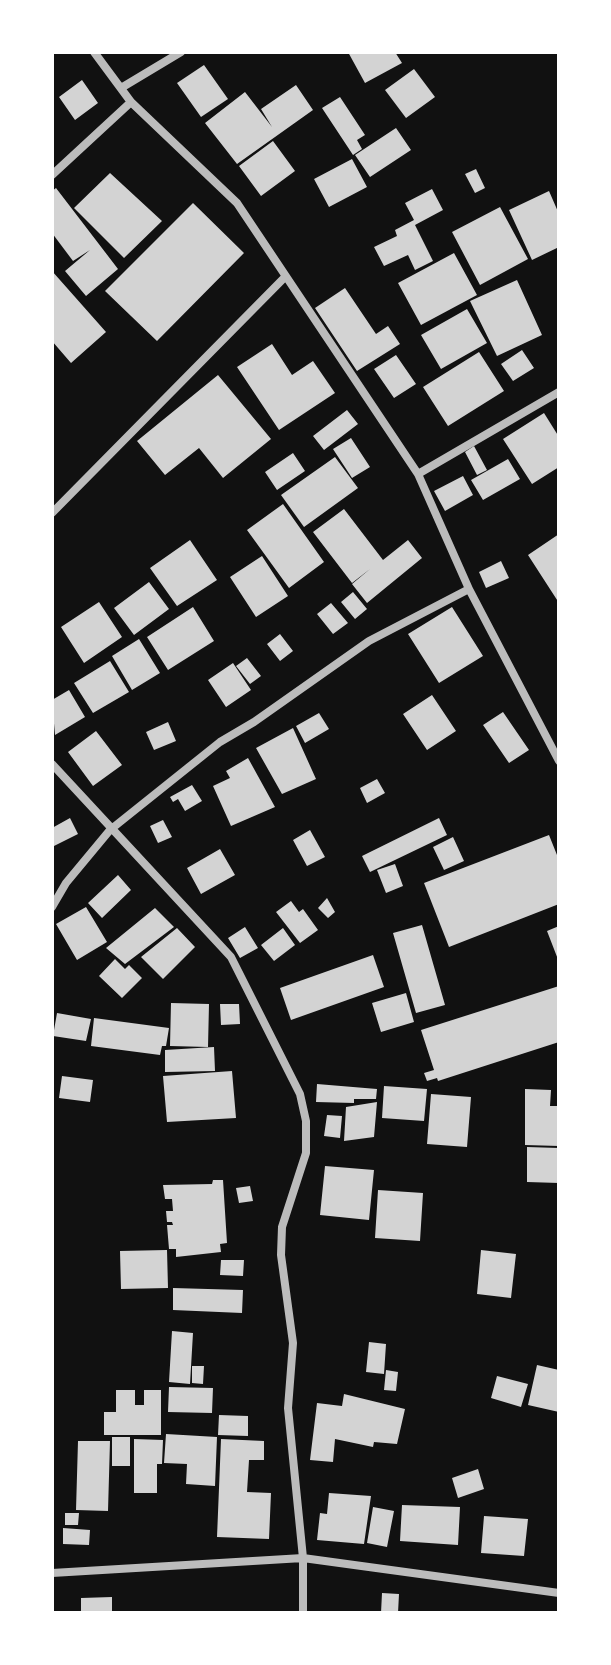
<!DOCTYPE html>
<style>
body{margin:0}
#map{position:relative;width:611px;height:1665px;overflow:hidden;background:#111;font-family:"Source Sans 3",sans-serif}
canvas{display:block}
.frame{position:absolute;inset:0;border:54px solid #fff;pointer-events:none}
</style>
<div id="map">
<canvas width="611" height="1665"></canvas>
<div class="frame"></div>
</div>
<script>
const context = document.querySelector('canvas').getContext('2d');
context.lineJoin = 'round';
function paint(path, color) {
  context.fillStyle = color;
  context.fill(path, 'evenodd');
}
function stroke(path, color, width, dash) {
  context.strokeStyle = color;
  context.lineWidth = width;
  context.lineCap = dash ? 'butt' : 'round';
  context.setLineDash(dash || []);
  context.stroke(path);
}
paint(new Path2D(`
 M348,52H395L402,63L365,83Z
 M204,65L228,99L201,117L177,83Z
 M414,69L435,97L406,118L385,90Z
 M82,80L98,103L75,120L59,97Z
 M296,85L313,110L237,164L205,123L245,92L272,127L261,109Z
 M340,97L365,135L357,140L362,149L353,155L322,108Z
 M396,128L411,150L370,177L355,155Z
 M273,141L295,171L261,196L239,166Z
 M352,159L367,187L329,207L314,179Z
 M476,169L485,188L475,193L465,174Z
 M110,173L162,221L124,258L74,208Z
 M56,188L118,269L86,296L65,271L90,250L73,261L52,233V191Z
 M432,189L443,210L415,225L433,261L415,270L408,255L384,266L374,247L397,236L395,230L414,220L405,203Z
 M549,191L559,214V247L532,260L509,210Z
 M193,203L244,253L157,341L105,291Z
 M500,207L528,259L480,285L452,232Z
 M454,253L477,295L421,325L398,283Z
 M52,271L106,332L71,363L52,341Z
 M517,280L542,335L497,356L470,301Z
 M345,288L376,334L388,326L400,344L357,371L315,308Z
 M467,309L487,343L441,369L421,335Z
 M272,344L292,375L313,361L335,393L279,430L237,367Z
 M522,350L534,368L513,381L501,364Z
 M479,352L504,391L448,426L423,387Z
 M396,355L416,384L394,398L374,369Z
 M218,375L271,439L223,478L199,448L165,475L137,441Z
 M347,410L358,424L324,450L313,436Z
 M544,413L559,437V467L532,484L503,439Z
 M351,438L370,467L352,478L333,449Z
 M474,446L487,470L477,475L465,452Z
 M293,453L305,471L277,490L265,472Z
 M335,457L358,488L304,527L281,495Z
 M508,459L520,479L483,500L471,480Z
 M463,476L473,495L445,511L434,491Z
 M283,504L324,562L289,588L247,530Z
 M344,509L383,560L408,540L422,558L367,603L352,584L370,569L352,583L313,532Z
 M559,534V603L528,555Z
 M190,540L217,580L177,606L150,568Z
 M262,556L288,596L256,617L230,577Z
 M501,561L509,578L486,588L479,572Z
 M149,582L169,609L134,635L114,608Z
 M353,592L367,609L355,619L341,602Z
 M99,602L122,637L84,663L61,627Z
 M331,603L348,623L333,634L317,614Z
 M193,607L214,641L168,670L147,637Z
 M452,607L483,656L439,683L408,634Z
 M280,634L293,651L280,661L267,644Z
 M139,639L160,673L132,690L112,656Z
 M247,658L261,676L250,684L236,666Z
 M110,661L129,692L93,713L74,683Z
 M233,663L251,690L226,707L208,680Z
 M69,690L85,717L55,735L52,700Z
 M432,695L456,731L427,750L403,714Z
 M503,712L529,750L509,763L483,725Z
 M319,713L329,729L305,743L296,726Z
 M168,722L176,741L154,750L146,732Z
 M293,728L316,779L282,794L256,748Z
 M96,731L122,765L93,786L68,752Z
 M248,758L275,807L231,826L213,786L230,778L226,771Z
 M377,779L385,793L367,803L360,788Z
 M192,785L202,801L185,811L178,799L173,802L170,797Z
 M70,818L78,834L52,847V828Z
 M439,818L447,835L370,872L362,856Z
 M163,820L172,837L158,843L150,826Z
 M310,830L325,857L307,866L293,840Z
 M549,835L559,860V904L449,947L424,883Z
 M453,837L464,861L444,870L433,847Z
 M220,849L235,875L201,894L187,868Z
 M395,864L403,886L386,893L377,870Z
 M118,875L131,890L102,918L88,903Z
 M327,898L335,912L328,918L318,908Z
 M291,901L299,912L303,909L318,930L300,943L276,912Z
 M86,907L107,942L77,960L56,924Z
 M155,908L174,927L125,964L106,948Z
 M422,925L445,1005L416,1013L393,933Z
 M559,926V962L547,931Z
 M245,927L258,948L240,958L228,938Z
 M177,928L195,947L163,979L141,957Z
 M283,928L295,945L274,961L261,945Z
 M373,955L384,987L291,1020L280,988Z
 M115,959L125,969L129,965L142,978L122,998L99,976Z
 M559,986V1042L438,1081L437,1078L427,1081L424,1073L434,1070L421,1030Z
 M406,993L414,1022L381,1032L372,1003Z
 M171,1003L209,1004L208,1047L170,1046Z
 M220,1004H239L240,1024L221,1025Z
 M57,1013L91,1019L86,1041L53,1036Z
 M94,1018L169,1028L166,1046H162L160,1055L91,1046Z
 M214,1047L215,1071L165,1072V1050Z
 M232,1071L236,1118L167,1122L163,1076Z
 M62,1076L93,1080L90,1102L59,1098Z
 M317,1084L377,1089L376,1099H354V1103L316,1102Z
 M384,1086L427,1089L424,1121L382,1118Z
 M525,1089L551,1090L550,1106H559V1146L525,1145Z
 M431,1094L471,1097L467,1147L427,1144Z
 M377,1102L374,1137L344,1141L346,1107Z
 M327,1115L342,1116L340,1138L324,1136Z
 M527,1147L559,1148V1183L527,1182Z
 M325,1166L374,1170L369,1220L320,1215Z
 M213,1180H223L227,1243L220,1244L221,1252L176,1257V1249H169L167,1225H173L172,1222H167L166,1211H173L172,1199H165L163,1185L212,1184Z
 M250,1186L253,1201L239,1203L236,1188Z
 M378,1190L423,1193L420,1241L375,1238Z
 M167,1250L168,1288L121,1289L120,1251Z
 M481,1250L516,1254L511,1298L477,1294Z
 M221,1260H244L243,1276L220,1275Z
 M173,1288L243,1290L242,1313L173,1310Z
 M172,1331L193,1333L190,1384L169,1382Z
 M369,1342L386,1344L384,1374L366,1372Z
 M537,1365L559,1370V1412L528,1405Z
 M192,1366H204L203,1384L192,1383Z
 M386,1370L398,1372L396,1391L384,1390Z
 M497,1376L528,1384L521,1407L491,1398Z
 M169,1387L213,1388L212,1413L168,1412Z
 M116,1390H135V1405H144V1390H161V1435H104V1412H116Z
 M344,1394L405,1409L397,1444L374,1442L373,1447L335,1439L333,1462L310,1460L317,1403L342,1406Z
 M219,1415L248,1416V1436L218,1435Z
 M166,1434L217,1437L215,1486L186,1484L187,1464L164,1463Z
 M112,1437H130V1466H112Z
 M134,1439L163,1440L162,1464H157V1493H134Z
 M221,1439L264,1441V1460H249L247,1492L271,1493L269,1539L217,1537Z
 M78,1441H110L108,1511L76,1510Z
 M478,1469L484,1489L458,1498L452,1478Z
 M329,1493L371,1496L364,1544L317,1540L320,1513L327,1514Z
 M402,1505L460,1507L458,1545L400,1541Z
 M373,1507L394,1511L387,1547L367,1543Z
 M65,1513H79L78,1525H65Z
 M484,1516L528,1519L524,1556L481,1553Z
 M63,1528L90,1530L89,1545L63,1544Z
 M382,1593L399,1594L398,1613H381Z
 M112,1597V1613H81V1598Z`), '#d3d3d3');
stroke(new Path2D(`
 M94,52L131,102L237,203L418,474L469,589L559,761
 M121,88L181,52
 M52,175L131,102
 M418,474L559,392
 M52,513L284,278
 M52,764L231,957L300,1094L306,1121V1153L282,1227L281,1255L293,1343L288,1408L303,1558V1613
 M52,907L66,883L110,830L220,742L254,722L369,641L469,589
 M52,1573L303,1558L559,1593`), '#bcbcbc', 8);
</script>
